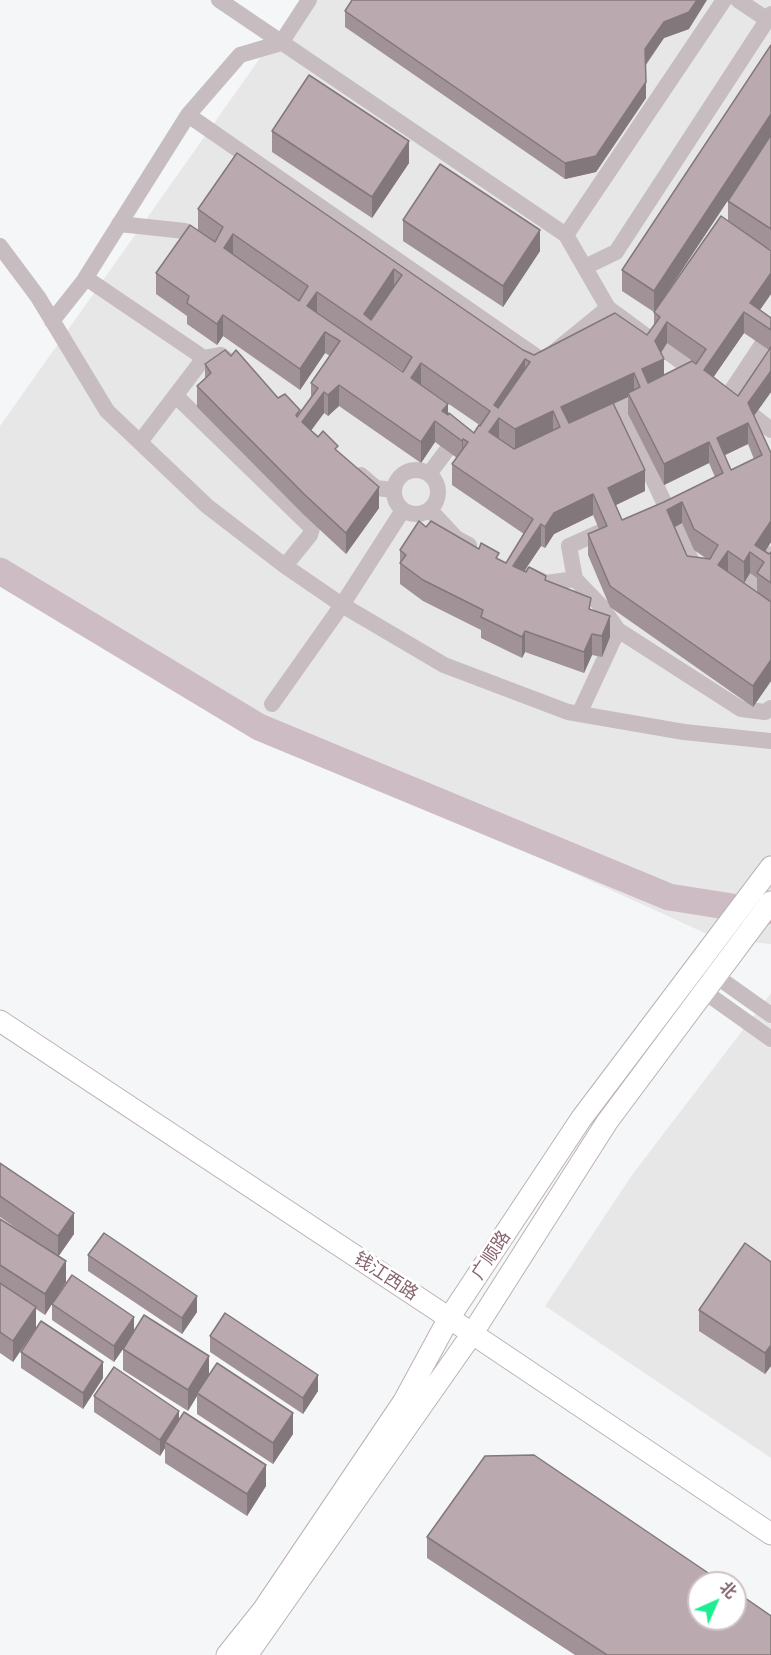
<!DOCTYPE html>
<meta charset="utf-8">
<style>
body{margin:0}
#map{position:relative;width:771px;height:1655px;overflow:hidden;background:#f4f6f8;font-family:Lato,"Noto Sans SC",sans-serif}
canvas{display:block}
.north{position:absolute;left:687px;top:1571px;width:60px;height:60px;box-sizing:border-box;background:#fff;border:2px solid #cfc1c5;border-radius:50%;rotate:45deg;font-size:16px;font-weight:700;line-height:24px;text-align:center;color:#87646d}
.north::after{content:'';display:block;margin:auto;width:21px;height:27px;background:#1dee91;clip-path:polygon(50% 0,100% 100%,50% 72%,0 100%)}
</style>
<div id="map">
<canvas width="771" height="1655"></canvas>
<div class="north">北</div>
</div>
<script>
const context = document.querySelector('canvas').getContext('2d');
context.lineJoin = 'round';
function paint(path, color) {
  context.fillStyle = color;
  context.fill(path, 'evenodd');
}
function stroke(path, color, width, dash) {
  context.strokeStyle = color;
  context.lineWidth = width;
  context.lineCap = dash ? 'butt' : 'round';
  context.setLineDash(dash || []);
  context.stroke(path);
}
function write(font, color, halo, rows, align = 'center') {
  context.font = font + ' Lato,"Noto Sans SC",sans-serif';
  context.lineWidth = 6;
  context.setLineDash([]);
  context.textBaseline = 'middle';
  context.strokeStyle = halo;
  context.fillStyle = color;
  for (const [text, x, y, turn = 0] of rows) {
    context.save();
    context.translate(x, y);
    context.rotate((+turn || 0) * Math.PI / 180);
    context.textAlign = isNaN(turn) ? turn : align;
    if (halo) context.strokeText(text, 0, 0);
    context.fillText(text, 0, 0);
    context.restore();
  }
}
paint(new Path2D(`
 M301,0H771V944L718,939L271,735L0,562V426Z
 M771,993V1458L545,1306L632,1175Z`), '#e7e7e8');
stroke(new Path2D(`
 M0,571L259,727L669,897L764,912`), '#cebcc4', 27);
const major = new Path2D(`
 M0,1021L449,1318L771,1534
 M227,1655L263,1610L404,1401L449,1318L581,1119L771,867
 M247,1655L472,1334L607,1122L771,902`);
stroke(major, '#bcb1b4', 23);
stroke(new Path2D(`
 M219,0L566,235L608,308L702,377
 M738,0L768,20
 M188,115L543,361L608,308
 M119,224L185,231L204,244
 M566,235L724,0
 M0,246L38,297L107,411L207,506L285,566L342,605L444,665L568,712L684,732L771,741
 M585,267L616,252L771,14
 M86,278L204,358L221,355L235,366
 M52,321L83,282L188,115L240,55L281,43L309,0
 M176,396L312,528L310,535L285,566
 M728,396L771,331
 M737,403L771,430
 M620,409L694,566L703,571
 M595,420L648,396
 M140,442L204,358
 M394 492a22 22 0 1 1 44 0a22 22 0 1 1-44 0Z
 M429,474L459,434
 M361,475L376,488L394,490
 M430,510L456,538L469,545
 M529,575L546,583L575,579
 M745,593L771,554
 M618,630L741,709L765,712L771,708
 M272,704L342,605L403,510
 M579,714L618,630L602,607L575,579L569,546L609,528
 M706,969L771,1015
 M695,985L771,1039`), '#c7bdc0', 16);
stroke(major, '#fff', 21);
paint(new Path2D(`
 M345,11L689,29L664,38L646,65V98L596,172L565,179L345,27Z
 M272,131L409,163L372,218L272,152Z
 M771,135V250L756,241L771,251V294L760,310L771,318V392L754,416L771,453V542L765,552L769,554L771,552V681L753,707L610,607L588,555V534L599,529L593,515L554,534L545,548L541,546L524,571L546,581L591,610L610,637L602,657L592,655L584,673L525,652L522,658L481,638V630L423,601L400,584V550L426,527L479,549L506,563L524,534L452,485V464L457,458L435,442L421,463L339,406L328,416L324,413L311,430L338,452L379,508L346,554L304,515L197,407V386L205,379V364L231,356L278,398L300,413L311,397V383L330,356L325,353L300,390L223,336L217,345L187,324V316L156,294V273L198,230V209L237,153L523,350L534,355L647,335L654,326V312L622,291V270L771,135L663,299L728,221V201ZM325,319L403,371V372ZM744,333L769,350L738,396L713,377ZM667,343L697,364L664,375L661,353ZM421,385L481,426L474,433L448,415ZM628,397V414L664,485L709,463L715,477L664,502L622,520L615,505L645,491L613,404ZM748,444L754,459L731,470L724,455ZM682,523L694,550L707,559L687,556L675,527ZM729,573L744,583L750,573L757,578V592Z
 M403,220L540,251L503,307L403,241Z
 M0,1163L74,1234L58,1257L66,1282L45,1315L36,1309V1328L13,1362L0,1353V1219L37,1243L0,1217Z
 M88,1255L197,1312L182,1334L88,1271Z
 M771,1262V1366L765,1374L699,1331V1310Z
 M52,1304L134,1331L209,1375L293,1434L273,1464L197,1414V1396L188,1411L123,1370V1349L114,1362L52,1320Z
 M210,1336L318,1391L303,1414L210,1352Z
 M21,1352L103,1378L83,1409L21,1368Z
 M94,1396L179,1419L266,1486L247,1516L165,1463V1448L160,1456L94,1412Z
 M427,1537L771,1655H575L427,1558Z`), '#a09296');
paint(new Path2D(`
 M697,0H707L689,29L664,38L645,65V49L664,22Z
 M646,82V98L596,172L565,179V163Z
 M771,114V135L654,312V291Z
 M409,141V163L372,218V197Z
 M540,230V251L503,307V286Z
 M233,234V255L224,248Z
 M394,269V290L369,327L364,314Z
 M771,273V294L754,318L750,303Z
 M317,292V313L307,306Z
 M744,312V333L704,391V370Z
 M223,315V336L217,345V324Z
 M667,322V343L655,362V341Z
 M325,332V353L300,390V369Z
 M525,359V381L499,418V439L489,432L494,405Z
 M664,359V380L642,390V369Z
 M421,363V385L411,378Z
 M771,371V392L748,424V403Z
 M634,373V394L628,393V397L561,428V407Z
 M339,385V406L328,416V395Z
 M324,392V413L302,443V422Z
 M448,404V425L442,411Z
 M553,411V432L515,450V429Z
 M435,421V442L421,463V442Z
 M748,423V444L717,459V438Z
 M463,439V460L462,462V441Z
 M709,442V463L664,485V464Z
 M645,470V491L608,509V488Z
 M379,487V508L346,554V533Z
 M593,494V515L554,534L545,548V527L554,513Z
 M682,502V523L667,531V510Z
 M771,521V542L760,559L755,545Z
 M541,524V546L513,588V566Z
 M728,551V572L718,565Z
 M750,552V573L744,583V562Z
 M610,616V637L602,657V636Z
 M525,631V652L522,658V637Z
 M592,634V655L584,673V652Z
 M771,660V681L753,707V686Z
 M74,1213V1234L58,1257V1236Z
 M66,1261V1282L45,1315V1294Z
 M197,1296V1312L182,1334V1318Z
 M36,1307V1328L13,1362V1341Z
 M134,1317V1333L114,1362V1346Z
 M771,1345V1366L765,1374V1353Z
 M209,1356V1377L197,1393V1396L188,1411V1390Z
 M103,1362V1378L83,1409V1393Z
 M318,1375V1391L303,1414V1398Z
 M179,1411V1427L165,1442V1448L160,1456V1440Z
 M293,1413V1434L273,1464V1443Z
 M266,1465V1486L247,1516V1494Z`), '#82777a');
const building = new Path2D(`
 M352,0H697L689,12L664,22L645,49L646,82L596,156L565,163L345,11Z
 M771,45V114L654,291L622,270Z
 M309,75L409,141L372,197L272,131Z
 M771,135V229L728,201Z
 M237,153L523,350L534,355L615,313L647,335L660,317L654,312L721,216L771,251V273L750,303L771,318V330L744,312L704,370L738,396L771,347V371L748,403L771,453V521L755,545L769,554L771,552V583L757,573L764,562L750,552L744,562L728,551L718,565L771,602V660L753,686L610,586L588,534L607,526L593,494L554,513L545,527L541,524L513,566L526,572L529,567L546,576L545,580L591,598L589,609L610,616L602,636L592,634L584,652L525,631L522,637L481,617L483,610L423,580L400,563L406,555L400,550L419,521L426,527L431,521L479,549L481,543L499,553L496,558L506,563L533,519L452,464L468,442L463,439L462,441L435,421L421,442L339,385L328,395L324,392L302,422L318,437L323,431L338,446L335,449L379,487L346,533L304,494L197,386L211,373L205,364L225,350L231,356L236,350L278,398L285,394L300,410L296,415L297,417L318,388L311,383L340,341L325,332L300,369L223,315L217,324L187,303L189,296L156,273L190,225L215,242L223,227L198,209ZM233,234L308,286L299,301L224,248ZM394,269L402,275L371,320L364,314ZM317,292L412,357L403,372L307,306ZM667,322L706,349L696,364L692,361L648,383L642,369L664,359L655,341ZM525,359L530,362L498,408L494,405ZM421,363L490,411L480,426L479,425L474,433L449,413L448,415L442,411L448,404L411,378ZM634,373L640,387L628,393L664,464L709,442L723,473L664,502L622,520L608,488L645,470L613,403L569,423L561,407ZM553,411L560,427L514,449L489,432L499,418L515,429ZM748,423L762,455L731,470L717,438ZM682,502L694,529L718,545L710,559L687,556L667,510Z
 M440,164L540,230L503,286L403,220Z
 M0,1163L74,1213L58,1236L0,1196Z
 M0,1219L66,1261L45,1294L0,1265Z
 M104,1233L197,1296L182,1318L88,1255Z
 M745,1243L771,1262V1345L765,1353L699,1310Z
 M72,1275L134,1317L114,1346L52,1304Z
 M0,1283L36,1307L13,1341L0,1332Z
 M225,1313L318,1375L303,1398L210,1336Z
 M144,1315L209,1356L188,1390L123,1349Z
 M41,1321L103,1362L83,1393L21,1352Z
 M217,1363L293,1413L273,1443L197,1393Z
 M114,1367L179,1411L160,1440L94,1396Z
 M184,1412L266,1465L247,1494L165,1442Z
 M534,1455L723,1583H699V1619H735V1591L771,1616V1655H607L427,1537L485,1456Z`);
paint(building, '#baaaaf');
stroke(building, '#82777a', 1.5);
write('18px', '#87646d', '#fff', [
 ["广顺路",491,1255,-56],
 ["钱江西路",386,1276,33]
]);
</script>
